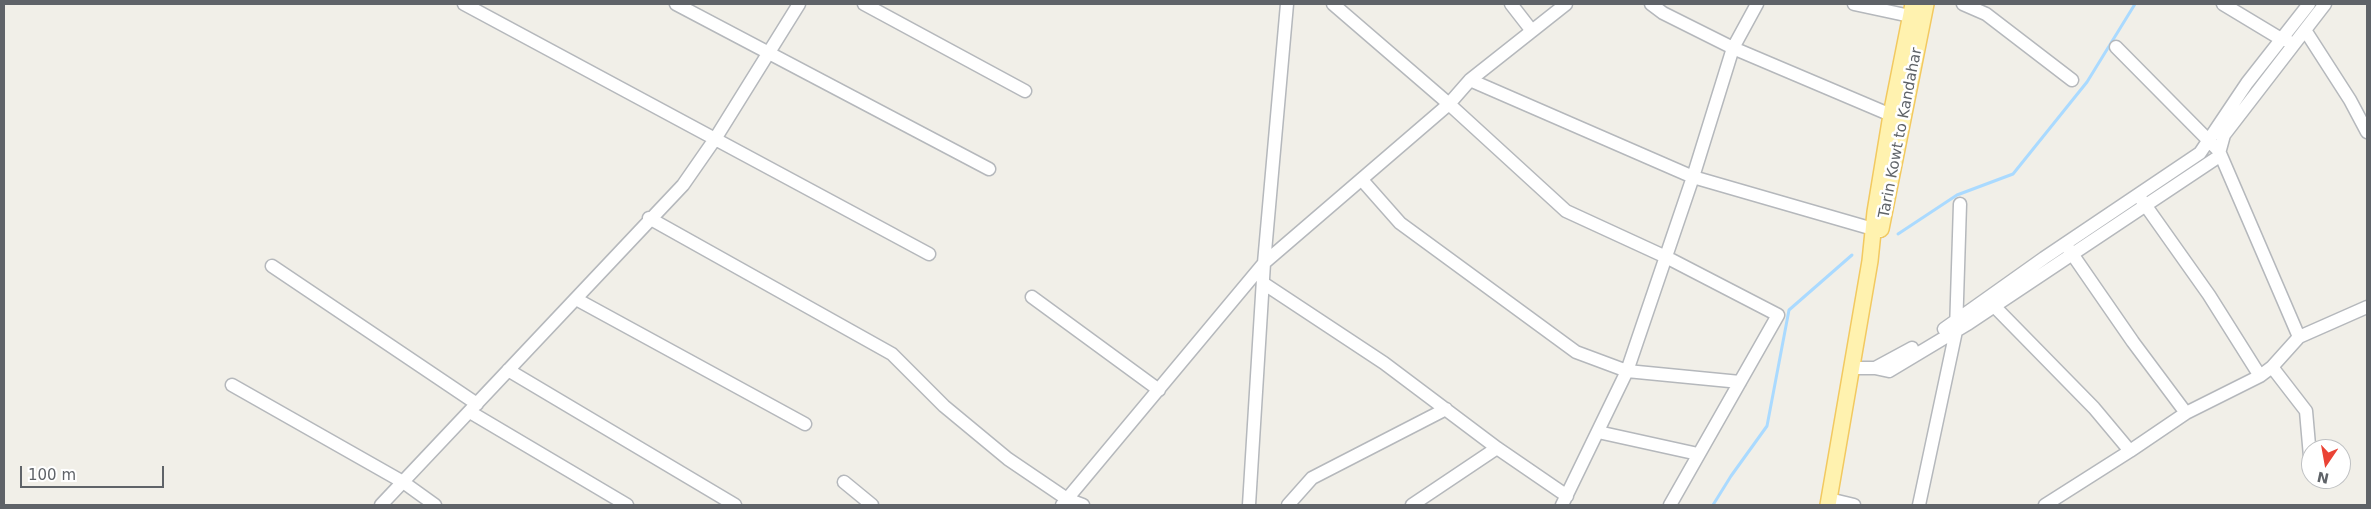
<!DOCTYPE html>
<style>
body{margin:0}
#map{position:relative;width:2371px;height:509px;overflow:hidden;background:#f1efe8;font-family:"DejaVu Sans",sans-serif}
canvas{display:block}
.frame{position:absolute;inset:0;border:5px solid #5f6368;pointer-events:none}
.north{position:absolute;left:2301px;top:439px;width:50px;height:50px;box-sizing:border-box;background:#fff;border:1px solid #bfc1c3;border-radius:50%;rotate:192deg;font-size:14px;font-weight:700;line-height:20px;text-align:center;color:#5f6368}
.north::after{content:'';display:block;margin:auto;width:18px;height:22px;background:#ea4335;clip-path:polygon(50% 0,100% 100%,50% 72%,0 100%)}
.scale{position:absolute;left:20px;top:466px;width:144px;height:22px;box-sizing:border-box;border:2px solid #5f6368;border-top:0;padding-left:6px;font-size:15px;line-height:18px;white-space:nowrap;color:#5f6368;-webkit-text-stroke:4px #fff;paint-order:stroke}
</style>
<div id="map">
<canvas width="2371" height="509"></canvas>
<div class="frame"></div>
<div class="north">N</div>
<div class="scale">100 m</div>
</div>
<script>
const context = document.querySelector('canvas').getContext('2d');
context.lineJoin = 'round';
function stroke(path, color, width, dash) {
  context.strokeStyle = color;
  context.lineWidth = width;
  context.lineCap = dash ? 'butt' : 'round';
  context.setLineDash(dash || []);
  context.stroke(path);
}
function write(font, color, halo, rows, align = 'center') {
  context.font = font + ' "DejaVu Sans",sans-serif';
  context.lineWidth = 5;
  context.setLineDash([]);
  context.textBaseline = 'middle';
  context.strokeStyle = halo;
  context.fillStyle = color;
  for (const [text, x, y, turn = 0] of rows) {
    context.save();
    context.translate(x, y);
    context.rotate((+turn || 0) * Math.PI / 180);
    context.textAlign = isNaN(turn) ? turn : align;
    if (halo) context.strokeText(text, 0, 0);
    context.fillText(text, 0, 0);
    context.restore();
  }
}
stroke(new Path2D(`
 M1898,234L1957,195L2013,174L2087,82L2135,4
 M1713,505L1731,476L1767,426L1789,310L1852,255`), '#aadaff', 3);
const minor = new Path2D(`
 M464,4L929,254
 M676,4L989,169
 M864,4L1025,91
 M1333,4L1449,104L1566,211L1666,257L1778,315L1670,505
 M1511,4L1532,31
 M1651,4L1663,13L1733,48L1891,115
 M1854,4L1910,16
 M1963,4L1986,14L2072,80
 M2223,4L2281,39L2288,41
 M2305,30L2350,100L2367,132
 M2116,47L2219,151L2299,337
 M1470,80L1693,177L1880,231
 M1362,180L1400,223L1576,352L1627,371L1740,382
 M2141,199L2209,295L2260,376
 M649,218L892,354L944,406L1008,459L1067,499L1083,505
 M2068,248L2133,342L2186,413
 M272,266L477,404
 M1263,283L1384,363L1497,448L1567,496
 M1032,297L1159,390
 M576,299L805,424
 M1994,306L2094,408L2130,451
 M1944,329L2044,258L2200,153L2247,83L2309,4
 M2272,367L2306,411L2311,468
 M1852,368H1875L1889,371L1969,323L2218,157L2224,135L2325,4
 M1875,368L1912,348
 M508,370L735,505
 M232,385L403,482L435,505
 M470,412L627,505
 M1598,432L1698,454
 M844,482L872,505
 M1829,499L1854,505
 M381,505L683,185L715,139L799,4
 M1062,505L1264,263L1449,104L1470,80L1566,4
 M1249,505L1264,263L1287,4
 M1288,505L1312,478L1446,409
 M1412,505L1497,448
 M1562,505L1627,371L1693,177L1733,48L1757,4
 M1919,505L1956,331L1960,204
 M2045,505L2130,451L2186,413L2260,376L2272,367L2299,337L2367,307`);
const major = new Path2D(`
 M1881,229L1926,4
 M1828,505L1870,261L1875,212L1891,115L1913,4`);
stroke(minor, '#b5b8bc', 15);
stroke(major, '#f2c960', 18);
stroke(minor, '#fff', 12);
stroke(major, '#fff2af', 15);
write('15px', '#5f6368', '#fff', [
 ["Tarin Kowt to Kandahar",1901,133,-79]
]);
</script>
